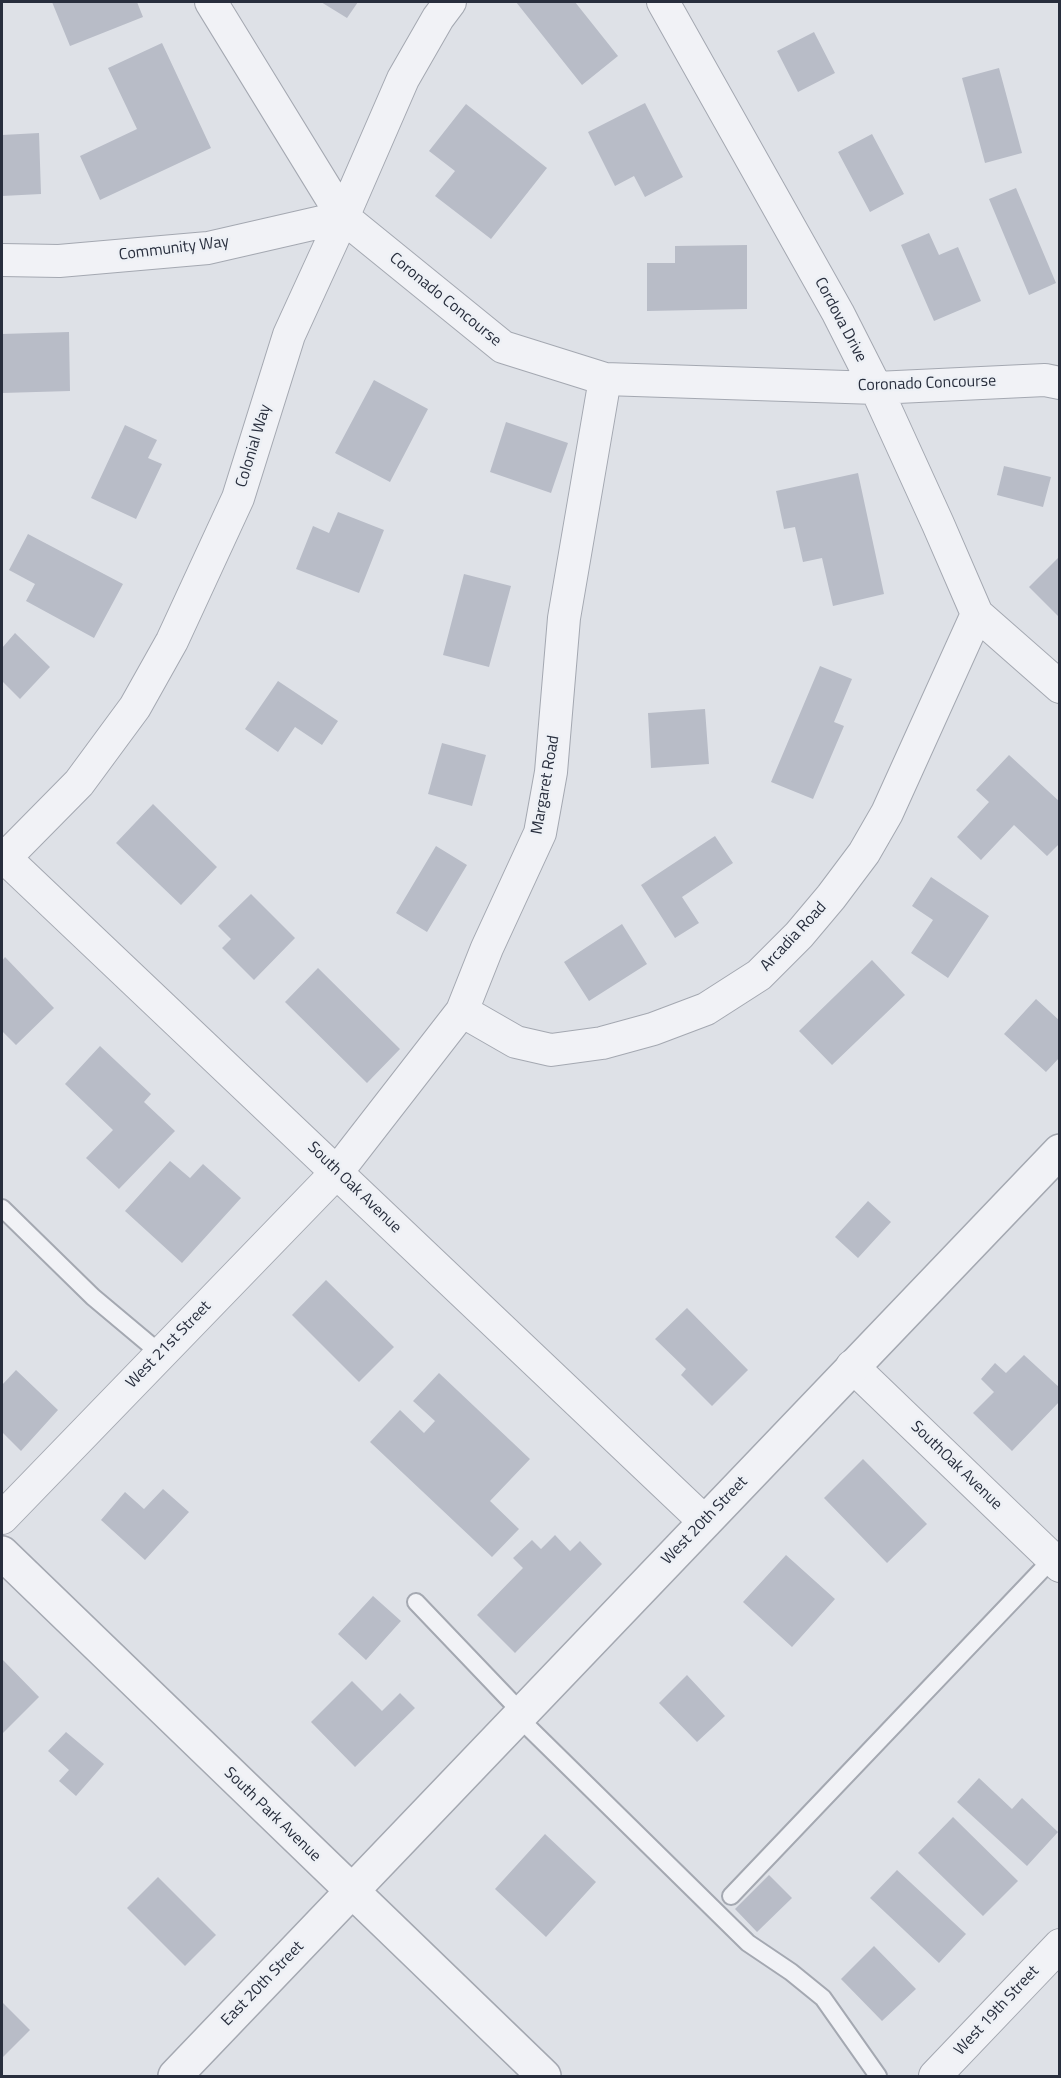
<!DOCTYPE html>
<style>
body{margin:0}
#map{position:relative;width:1061px;height:2078px;overflow:hidden;background:#dee1e7;font-family:"Titillium Web",sans-serif}
canvas{display:block}
.frame{position:absolute;inset:0;border:3px solid #282e3d;pointer-events:none}
</style>
<div id="map">
<canvas width="1061" height="2078"></canvas>
<div class="frame"></div>
</div>
<script>
const context = document.querySelector('canvas').getContext('2d');
context.lineJoin = 'round';
function paint(path, color) {
  context.fillStyle = color;
  context.fill(path, 'evenodd');
}
function stroke(path, color, width, dash) {
  context.strokeStyle = color;
  context.lineWidth = width;
  context.lineCap = dash ? 'butt' : 'round';
  context.setLineDash(dash || []);
  context.stroke(path);
}
function write(font, color, halo, rows, align = 'center') {
  context.font = font + ' "Titillium Web",sans-serif';
  context.lineWidth = 5;
  context.setLineDash([]);
  context.textBaseline = 'middle';
  context.strokeStyle = halo;
  context.fillStyle = color;
  for (const [text, x, y, turn = 0] of rows) {
    context.save();
    context.translate(x, y);
    context.rotate((+turn || 0) * Math.PI / 180);
    context.textAlign = isNaN(turn) ? turn : align;
    if (halo) context.strokeText(text, 0, 0);
    context.fillText(text, 0, 0);
    context.restore();
  }
}
paint(new Path2D(`
 M52,2H137L143,17L70,46Z
 M321,2H358L347,18Z
 M516,2H575L618,56L582,85Z
 M814,32L835,73L798,92L777,51Z
 M162,43L211,148L100,200L80,156L137,129L108,68Z
 M999,68L1022,153L985,163L962,78Z
 M645,103L683,177L645,197L634,176L615,186L588,132Z
 M466,104L547,168L491,239L435,196L455,171L429,151Z
 M39,133L41,194L2,196V135Z
 M872,134L904,194L870,212L838,152Z
 M1016,188L1056,283L1029,295L989,199Z
 M929,233L939,255L958,247L981,301L934,321L901,245Z
 M747,245V309L647,311V263H675V246Z
 M69,332L70,391L2,393V334Z
 M374,380L428,409L390,482L335,453Z
 M506,422L568,443L551,493L490,472Z
 M125,425L157,440L148,458L162,464L136,519L91,498Z
 M1004,466L1051,477L1043,507L997,495Z
 M858,473L884,594L833,606L822,558L803,562L795,527L784,529L776,491Z
 M338,512L384,530L359,593L296,569L313,526L329,533Z
 M28,534L123,584L94,638L26,601L35,584L9,570Z
 M1060,556V618L1029,587Z
 M464,574L511,586L489,667L443,655Z
 M15,633L50,667L20,699L2,681V648Z
 M820,666L852,679L834,722L844,726L813,799L771,782Z
 M278,681L338,721L322,745L295,727L278,752L245,729Z
 M705,709L709,764L651,768L648,713Z
 M442,743L486,755L472,806L428,794Z
 M1009,755L1060,802V843L1047,856L1014,825L981,860L957,837L989,802L976,790Z
 M153,804L217,867L181,905L116,843Z
 M715,836L733,863L682,897L699,923L675,938L641,885Z
 M436,846L467,865L427,932L396,913Z
 M931,877L989,916L948,978L911,953L933,920L912,906Z
 M251,894L295,938L254,980L222,948L231,939L218,926Z
 M622,924L647,964L589,1001L564,962Z
 M5,957L54,1008L16,1045L2,1031V961Z
 M872,960L905,995L832,1065L799,1031Z
 M318,968L400,1049L367,1083L285,1002Z
 M1036,999L1060,1021V1057L1046,1072L1004,1034Z
 M100,1046L151,1094L144,1102L175,1131L119,1189L86,1158L113,1130L65,1084Z
 M170,1161L190,1178L203,1164L241,1198L182,1263L125,1211Z
 M868,1201L891,1222L858,1258L835,1237Z
 M326,1280L394,1347L359,1382L292,1315Z
 M687,1308L748,1370L712,1406L681,1375L686,1369L655,1339Z
 M1024,1355L1060,1388V1401L1012,1451L973,1413L994,1392L981,1379L995,1363L1006,1373Z
 M16,1370L58,1410L21,1451L2,1432V1385Z
 M439,1373L530,1459L490,1501L519,1529L492,1557L370,1442L400,1410L424,1433L435,1421L413,1401Z
 M863,1459L927,1524L887,1563L824,1498Z
 M163,1489L189,1512L145,1560L101,1520L125,1492L144,1509Z
 M555,1535L570,1551L580,1541L602,1564L515,1653L477,1615L523,1568L513,1558L532,1540L541,1549Z
 M786,1555L835,1599L792,1647L743,1602Z
 M373,1596L401,1621L366,1660L338,1634Z
 M2,1659L39,1697L2,1734Z
 M687,1675L725,1716L697,1742L659,1703Z
 M352,1681L382,1711L400,1693L415,1708L355,1767L311,1722Z
 M66,1732L104,1764L76,1796L59,1781L69,1770L48,1751Z
 M979,1778L1012,1809L1022,1798L1058,1832L1027,1866L957,1802Z
 M953,1817L1018,1881L983,1916L918,1853Z
 M545,1834L596,1882L546,1937L495,1889Z
 M897,1870L966,1934L939,1963L870,1898Z
 M769,1875L792,1898L757,1932L735,1909Z
 M158,1877L216,1935L185,1966L127,1908Z
 M874,1946L916,1989L882,2021L841,1979Z
 M2,2002L30,2030L2,2058Z`), '#b8bcc7');
const service = new Path2D(`
 M2,1208L93,1297L161,1354
 M416,1602L522,1713
 M518,1717L748,1943L791,1972L823,1998L878,2076
 M731,1896L1057,1554`);
const minor = new Path2D(`
 M211,2L343,217L503,347L605,379L876,388L1045,380L1060,383
 M663,2L838,313L876,388L938,524L977,614L1060,687
 M2,260L59,261L208,248L343,217
 M2,855L705,1522
 M2,861L79,783L135,707L172,641L238,498L289,335L343,217L403,79L438,18L450,2
 M462,1011L516,1042L551,1050L602,1043L653,1029L706,1009L759,975L799,935L831,897L864,853L887,813L977,614
 M852,1366L1060,1566
 M2,1518L337,1172L462,1011L487,948L540,833L551,772L564,618L605,379
 M935,2076L1060,1945`);
const tertiary = new Path2D(`
 M2,1553L544,2076
 M175,2076L1060,1151`);
stroke(service, '#a4a8b1', 20);
stroke(minor, '#a4a8b1', 34);
stroke(tertiary, '#a4a8b1', 36);
stroke(service, '#f1f2f6', 16);
stroke(minor, '#f1f2f6', 32);
stroke(tertiary, '#f1f2f6', 33);
write('16px', '#282e3d', '#edf0f5', [
 ["Community Way",174,249,-7],
 ["Coronado Concourse",445,300,39],
 ["Cordova Drive",840,320,62],
 ["Coronado Concourse",927,384,-2],
 ["Colonial Way",254,446,-73],
 ["Margaret Road",546,785,-80],
 ["Arcadia Road",794,937,-47],
 ["South Oak Avenue",354,1188,44],
 ["West 21st Street",169,1345,-46],
 ["SouthOak Avenue",956,1466,44],
 ["West 20th Street",705,1521,-46],
 ["South Park Avenue",272,1815,44],
 ["East 20th Street",263,1984,-46],
 ["West 19th Street",997,2011,-47]
]);
</script>
